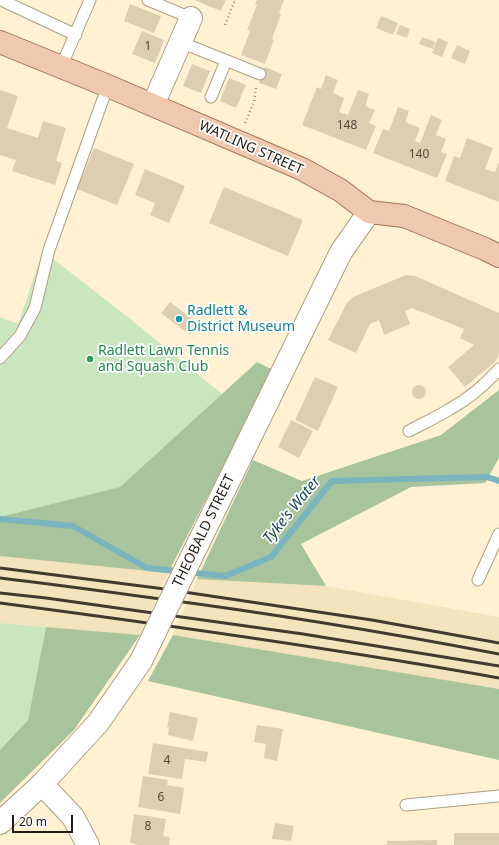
<!DOCTYPE html>
<style>
body{margin:0}
#map{position:relative;width:499px;height:845px;overflow:hidden;background:#fff1d2;font-family:"Noto Sans",sans-serif}
canvas{display:block}
.scale{position:absolute;left:12px;top:815px;width:61px;height:18px;box-sizing:border-box;border:2px solid #221d12;border-top:0;padding-left:5px;font-size:12px;line-height:14px;white-space:nowrap;color:#221d12;-webkit-text-stroke:3px #fff;paint-order:stroke}
</style>
<div id="map">
<canvas width="499" height="845"></canvas>
<div class="scale">20 m</div>
</div>
<script>
const context = document.querySelector('canvas').getContext('2d');
context.lineJoin = 'round';
function paint(path, color) {
  context.fillStyle = color;
  context.fill(path, 'evenodd');
}
function stroke(path, color, width, dash) {
  context.strokeStyle = color;
  context.lineWidth = width;
  context.lineCap = dash ? 'butt' : 'round';
  context.setLineDash(dash || []);
  context.stroke(path);
}
function write(font, color, halo, rows, align = 'center') {
  context.font = font + ' "Noto Sans",sans-serif';
  context.lineWidth = 3.5;
  context.setLineDash([]);
  context.textBaseline = 'middle';
  context.strokeStyle = halo;
  context.fillStyle = color;
  for (const [text, x, y, turn = 0] of rows) {
    context.save();
    context.translate(x, y);
    context.rotate((+turn || 0) * Math.PI / 180);
    context.textAlign = isNaN(turn) ? turn : align;
    if (halo) context.strokeText(text, 0, 0);
    context.fillText(text, 0, 0);
    context.restore();
  }
}
paint(new Path2D(`
 M122,485L175,559L140,635L0,623V517Z
 M197,579L326,586L499,617V760L148,681L173,635Z`), '#f4e4be');
paint(new Path2D(`
 M43,251L129,318L222,394L120,487L0,517V317L18,324Z
 M0,623L46,627L28,720L0,750Z`), '#c9e6bf');
paint(new Path2D(`
 M257,362L273,370L168,573L0,556V517L120,487Z
 M499,390V458L485,483L411,487L301,544L326,586L197,579L253,460L302,481L441,435Z
 M46,627L140,635L74,730L0,803V750L28,720Z
 M173,635L499,689V760L148,681Z`), '#a7c49d');
stroke(new Path2D(`
 M0,519L73,526L147,568L225,576L271,557L332,481L487,477L499,481`), '#7ab4be', 6);
paint(new Path2D(`
 M194,0H226L221,11Z
 M257,0H284L279,13L281,14L272,39L274,40L265,64L241,55L250,31L247,30L257,5L255,4Z
 M130,4L161,16L154,33L124,21Z
 M381,16L398,23L393,35L376,28Z
 M400,25L410,29L407,38L396,34Z
 M142,31L164,40L155,63L132,54Z
 M422,37L435,42L433,49L419,44Z
 M438,38L448,42L442,57L432,53Z
 M457,45L470,51L465,64L451,58Z
 M192,64L210,71L201,93L183,86Z
 M265,67L282,74L276,89L259,83Z
 M326,75L338,80L333,93L344,98L339,112L348,115L358,90L369,94L365,106L375,110L369,123L376,126L366,150L302,125L317,87L321,89Z
 M229,78L246,85L236,108L220,101Z
 M0,90L18,96L7,128L38,138L43,121L66,128L56,161L62,163L55,185L12,171L16,160L0,155Z
 M398,107L409,111L405,122L420,128L415,141L420,143L431,115L442,120L436,135L446,139L441,152L447,154L437,178L373,153L383,129L389,131Z
 M467,138L493,148L485,169L495,172L499,162V202L445,181L454,156L460,158Z
 M94,148L134,164L117,205L77,189Z
 M145,169L185,186L169,223L150,215L155,203L135,195Z
 M224,187L303,220L288,256L209,223Z
 M406,275L415,276L499,313V353L496,361L465,387L448,367L474,345L460,338L464,329L412,308L405,311L410,324L384,335L379,320L370,324L356,353L328,340L347,303L353,297Z
 M170,302L199,324L190,335L161,313Z
 M315,377L338,387L318,431L295,420Z
 M412 392a7 7 0 1 1 14 0a7 7 0 1 1-14 0Z
 M291,420L313,431L299,458L278,447Z
 M170,712L198,718L193,741L168,735L169,727H167Z
 M257,725L283,729L277,761L264,758L266,744L254,742Z
 M153,743L208,752L206,762L185,759L182,779L148,774Z
 M143,776L168,780L167,785L184,788L180,814L138,807Z
 M134,814L166,819L163,836L170,837L169,845H139L130,843Z
 M275,823L294,826L291,841L272,839Z
 M454,833H499V845H454Z
 M437,840V845H387V841Z`), '#dcceb0');
const service = new Path2D(`
 M1,0L76,35
 M148,0L191,18
 M180,42L260,74
 M61,67L90,0
 M211,97L226,61
 M0,358L20,336L35,308L49,250L103,99L108,86
 M409,431C422,424 437,417 450,409C468,399 485,385 499,369
 M478,580L499,534
 M406,805L499,796`);
const minor = new Path2D(`
 M153,105L191,18
 M42,784L73,817L88,845`);
const tertiary = new Path2D(`
 M191,558L341,252L369,212
 M0,823L42,784L98,723L141,661`);
const primary = new Path2D(`
 M0,42L108,86L302,169L340,190L369,212L404,216L485,249L499,256`);
stroke(service, '#aca082', 13);
stroke(minor, '#aca082', 24);
stroke(tertiary, '#aca082', 24);
stroke(primary, '#a17453', 24);
stroke(new Path2D(`
 M225,25L235,0
 M245,123L254,102L256,88`), '#978d78', 2.5, [1, 3]);
stroke(service, '#fff', 11);
stroke(minor, '#fff', 22);
stroke(tertiary, '#fff', 22);
stroke(primary, '#f0c8ad', 22);
stroke(new Path2D(`
 M0,568L157,588L372,620L499,643
 M0,578C51,584 102,591 153,598C269,613 384,632 499,654
 M0,593L46,598L303,634L499,666
 M0,603C167,625 333,648 499,678`), '#413b2d', 3);
const tertiaryBridge = new Path2D(`
 M141,661L191,558`);
stroke(tertiaryBridge, '#aca082', 24, []);
stroke(tertiaryBridge, '#fff', 22);
for (const [x, y, r, color] of [
 [179,319,4,"#0f9aa8"],
 [90,359,4,"#2e9e5b"]
]) {
  const dot = new Path2D();
  dot.arc(x, y, r, 0, 2 * Math.PI);
  context.fillStyle = color;
  context.fill(dot);
  stroke(dot, '#fff', 1.5);
}
write('12px', '#50493a', null, [
 ["1",148,47],
 ["148",347,126],
 ["140",419,155],
 ["4",167,761],
 ["6",161,798],
 ["8",148,827]
]);
write('14px', '#221d12', '#fff', [
 ["WATLING STREET",251,148,24],
 ["THEOBALD STREET",204,531,-64]
]);
write('14px', '#0d838f', '#fff', [
 ["Radlett &",187,311],
 ["District Museum",187,327]
], 'left');
write('14px', '#27864d', '#fff', [
 ["Radlett Lawn Tennis",98,351],
 ["and Squash Club",98,367]
], 'left');
write('italic 15px', '#13484f', '#fff', [
 ["Tyke's Water",292,510,-51]
]);
</script>
